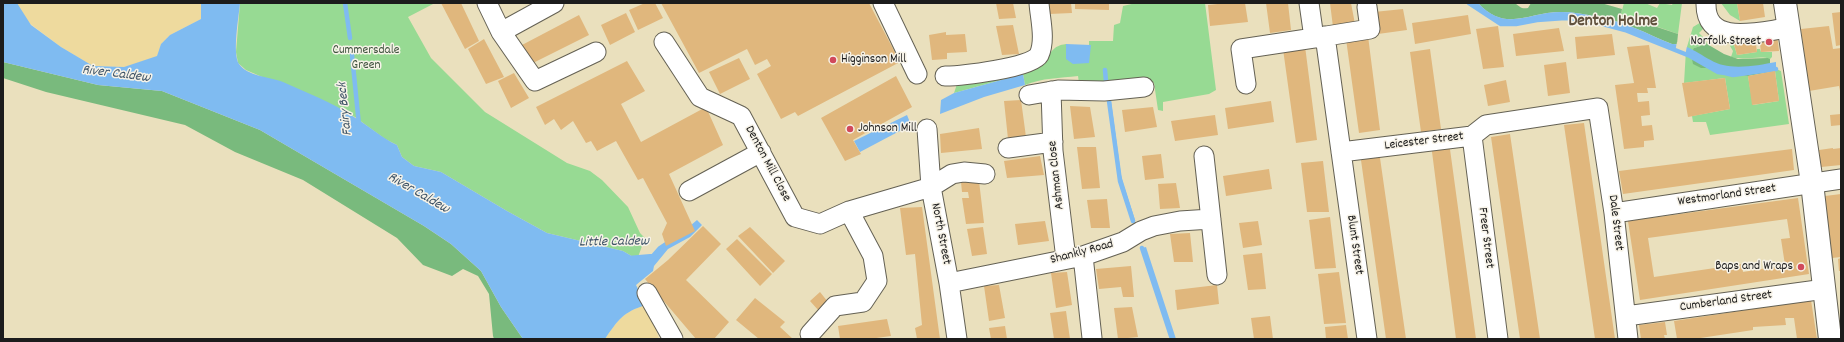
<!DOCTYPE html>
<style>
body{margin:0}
#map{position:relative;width:1844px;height:342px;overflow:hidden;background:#eae0bd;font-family:Dekko,sans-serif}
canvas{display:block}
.frame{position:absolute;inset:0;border:4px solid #1c1c1c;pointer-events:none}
</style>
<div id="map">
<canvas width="1844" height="342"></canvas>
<div class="frame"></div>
</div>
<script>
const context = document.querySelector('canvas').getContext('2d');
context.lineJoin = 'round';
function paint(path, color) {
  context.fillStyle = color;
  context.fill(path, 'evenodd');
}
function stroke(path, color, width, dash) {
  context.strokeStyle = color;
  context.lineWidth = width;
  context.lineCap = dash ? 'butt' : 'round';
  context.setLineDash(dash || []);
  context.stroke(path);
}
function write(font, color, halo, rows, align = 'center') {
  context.font = font + ' Dekko,sans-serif';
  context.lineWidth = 3;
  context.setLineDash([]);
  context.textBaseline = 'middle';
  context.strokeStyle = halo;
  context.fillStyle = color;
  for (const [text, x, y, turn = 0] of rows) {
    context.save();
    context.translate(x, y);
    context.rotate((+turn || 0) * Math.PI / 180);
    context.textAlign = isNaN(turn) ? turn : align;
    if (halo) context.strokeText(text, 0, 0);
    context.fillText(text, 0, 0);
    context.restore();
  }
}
paint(new Path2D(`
 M240,3H435L408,17L431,58L485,112L567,163L590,171L602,180L628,207L640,233L645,238L638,257L635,258L623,251L547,233L507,211L441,172L414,166L402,157L397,145L385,139L355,117L246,70L238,63L236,52Z
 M1136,3H1205L1216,90L1209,94L1163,102V111L1158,110L1154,83L1151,80L1079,83L1078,76C1060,78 1042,78 1025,85L1023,74L954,93L957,84L1046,56C1055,50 1053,46 1066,44V59L1091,45H1089V41H1113L1114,25L1120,23L1123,6Z
 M1624,3H1645L1657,8L1660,3L1672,5L1673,3H1682L1678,34L1621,14Z
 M1721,3H1737L1740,21L1730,15Z
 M1703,21L1707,25L1699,33L1705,39L1707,44L1694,48C1714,71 1717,74 1748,76L1753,105L1779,101L1775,71L1776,69L1781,71L1789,124L1710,135L1706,122H1693L1692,116L1730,109L1725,78L1684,83L1686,50L1693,27Z
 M1733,41L1737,55L1757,52V49H1760L1761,52H1772V57L1770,59C1760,55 1745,61 1731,57L1733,51L1730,46Z`), '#97da93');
paint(new Path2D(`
 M1478,3H1515C1520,7 1521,9 1528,8L1531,3H1601L1622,9L1621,15L1678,34L1677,44H1672C1647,34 1624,21 1597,17C1586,14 1573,12 1561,12C1528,12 1505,33 1478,3Z
 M1707,44L1724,54L1738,59L1768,58L1770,59V69L1775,71L1748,76L1729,74L1719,73L1711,68H1701L1693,64L1691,54L1694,48Z
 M3,62L98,85L162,91L260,130L424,226L451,244L481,271L501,307L523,339H494L493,336L489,294L478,276L463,269L452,276L423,265L397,238L303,180L235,152L185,125L46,92L3,78Z`), '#79ba7d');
paint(new Path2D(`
 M3,3H201V19L170,35L161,44L157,57L125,67L93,66L61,47Z
 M646,305L661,326L656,330L659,339H605C618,320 623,312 646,305Z`), '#eeda9e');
paint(new Path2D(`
 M3,3H17L31,25L61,47L93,66L124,67L157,56L161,44L170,35L201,19V3H240C239,16 232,53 239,64C247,76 270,77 283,82C307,93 332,102 354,117C369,126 382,138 397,145L402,157L414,166L441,172L507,211L547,233L623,251L635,258L653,256L660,248L676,238L697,220L702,225L690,237L668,249L654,266L653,271L636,285L646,305C623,312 618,320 605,339H523L501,307L481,271L451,244L424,226L260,130L162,91L98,85L3,62Z
 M1469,3H1478C1506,33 1528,12 1561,12C1573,12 1586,14 1597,17C1624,21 1647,34 1672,44C1690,43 1706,61 1723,65C1739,69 1760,65 1776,62V69L1733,75L1725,73L1718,72L1690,56L1625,30L1588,20L1565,18L1537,20L1516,24H1501Z
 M1066,44L1091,45L1089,63L1073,64L1066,59Z
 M1023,74L1025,85L984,97L940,114L941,100L954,93Z
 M1109,101H1111L1121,175L1135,220L1133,221L1120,181Z
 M907,115L911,125L860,152L854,141Z
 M1146,247L1176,339H1172L1142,248Z`), '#7fbbf1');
paint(new Path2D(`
 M1677,42L1687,46L1685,56L1675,52Z`), '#eae0bd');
stroke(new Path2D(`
 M345,3L350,38
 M1469,3L1501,24H1516L1537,20L1565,18L1588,20L1625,30L1690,56L1718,72L1725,73L1733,75L1776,69
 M352,55L359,125
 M1105,70L1106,81
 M1109,101L1120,181L1133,221
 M1142,248L1172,339
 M630,258L653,256L660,248L669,242`), '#7fbbf1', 4.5);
paint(new Path2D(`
 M441,3H461L479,41L465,49Z
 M645,3H655L663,18L638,30L629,10Z
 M661,3H869L900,62L798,116L795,112L781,119L757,74L771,66L767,59L755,65L747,49L699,73Z
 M996,3H1013L1016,18L999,19Z
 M1049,3H1071L1072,13L1049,14Z
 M1075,3H1109V10L1075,9Z
 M1227,3H1245L1248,22L1210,26L1208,5Z
 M1266,3H1288L1291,30L1270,33Z
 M1330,3H1351L1355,24L1333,27Z
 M1737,3H1763L1765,17L1740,21Z
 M1403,9L1407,30L1378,34L1374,12Z
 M1841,12V45L1836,46L1832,13Z
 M626,13L635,32L610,45L601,25Z
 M579,15L589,35L533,63L522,45Z
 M1468,15L1471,34L1415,44L1412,23Z
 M1013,25L1019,54L1002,55L996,26Z
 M1498,26L1504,67L1483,69L1476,29Z
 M1829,26L1833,49L1841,48V96L1839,86L1809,91L1801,29Z
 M1559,28L1564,51L1516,56L1513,34Z
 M946,32V35L965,34L967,52L947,53V59L932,60L929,35Z
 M1612,34L1615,55L1577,59L1575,37Z
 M1777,34L1779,51L1761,52L1759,36Z
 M1368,36L1380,130L1359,133L1346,39Z
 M1755,37L1757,52L1737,55L1733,41Z
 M484,39L504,77L486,84L468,49Z
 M1649,45L1656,88H1647L1648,93H1637L1638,102L1649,101L1650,115L1641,116L1642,126L1652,125L1654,140L1644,141V147L1624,149L1615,85L1634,83L1627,47Z
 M1305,46L1317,140L1296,143L1283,49Z
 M1430,49L1441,129L1421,132L1410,52Z
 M739,58L750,79L720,94L709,72Z
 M627,61L645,91L621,104L641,142L706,107L723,145L669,174L695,231L666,246L662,234L667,223L643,178L638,180L616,141L597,151L591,141L586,143L573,121L561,130L554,119L545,125L536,107Z
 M1566,62L1570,93L1548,96L1544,65Z
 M1775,71L1779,101L1752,105L1748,76Z
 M514,73L529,98L511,108L498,81Z
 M896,76L912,107L853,140L861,154L845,161L821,118Z
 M1725,78L1730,109L1688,117L1682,83Z
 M1506,80L1510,102L1488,106L1484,85Z
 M1021,100L1026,137L1008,139L1004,101Z
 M1271,101L1274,122L1228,129L1225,108Z
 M1070,106L1090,107L1095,137L1074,139Z
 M1153,107L1157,127L1125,132L1122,110Z
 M1841,114V125L1831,126L1830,115Z
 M1215,115L1218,135L1175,141L1171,121Z
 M1584,123L1615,339H1595L1564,125Z
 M979,128L982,149L941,153L940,134Z
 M1510,134L1540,339H1520L1491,137Z
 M1449,142L1476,339H1456L1431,144Z
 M1077,147H1096L1100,188L1082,189Z
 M1833,148V149L1841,148V165L1821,167L1819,150Z
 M1792,149L1794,170L1623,194L1619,171Z
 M1379,151L1406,339H1386L1360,153Z
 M1161,154L1164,178L1145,180L1142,156Z
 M1040,156L1044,175L1007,178L1004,161Z
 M1323,161L1329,212H1307L1301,163Z
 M1269,169L1272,189L1226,196L1223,176Z
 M979,181L984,223L966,224L962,198H969L968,192H962L961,182Z
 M1176,183L1180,208L1160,209L1158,184Z
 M1841,194V257L1832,258L1825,196Z
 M1798,198L1809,274L1640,300L1628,221ZM1787,219L1790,238L1781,239L1785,265L1743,272L1742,264L1654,277L1648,238Z
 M1107,199L1110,228H1091L1087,200Z
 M922,207L939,332L940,339H917L915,328L922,325L915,254L906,255L900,208Z
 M1330,217L1336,268L1315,269L1309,220Z
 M1045,221L1049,241L1018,245L1015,224Z
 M1258,221L1262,245L1243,248L1239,223Z
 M703,226L721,244L686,280L729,322L714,339H696L645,279L668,260Z
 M750,227L785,261L773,273L738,236Z
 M983,227L987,254L972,256L967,229Z
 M1190,233L1193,262H1174L1170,234Z
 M737,239L772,274L760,286L726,249Z
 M1262,253L1266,289L1248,290L1243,255Z
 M1841,258V271H1839L1838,259Z
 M1131,266L1134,297H1123L1121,287L1099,289L1096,269Z
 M1067,272L1072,305L1056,308L1051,273Z
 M1339,272L1346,323L1324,324L1318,274Z
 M999,285L1005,318L989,321L984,286Z
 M1217,285L1219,304L1177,310L1175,290Z
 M820,292L828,302L819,311L810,301Z
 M755,298L785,322L780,327L793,339H759L736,320Z
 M1811,300L1817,339H1797L1794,318H1785L1786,325L1753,327V330L1694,339H1677L1674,321Z
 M1132,307L1138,337L1118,339L1114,308Z
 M1066,311L1070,339H1054L1050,313Z
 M1270,316L1273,339H1254L1251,318Z
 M887,319L891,336L869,339H840L838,326Z
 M1665,322L1667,335H1664L1665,339H1641L1639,325Z
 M1346,325L1348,339H1326L1325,327Z
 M1005,326L1007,339H991L989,328Z`), '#e0b77d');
const street = new Path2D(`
 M487,3L501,32L535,81L596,52
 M883,3L917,74
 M1706,3C1705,48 1761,31 1788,28
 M501,32L554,3
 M1325,36L1367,339
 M1314,38L1370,29L1367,7
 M664,42L700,97L741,116L795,217L820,224L849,211L931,187L952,174L964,172L985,174
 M945,76C960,76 1032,68 1039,55C1046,40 1040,18 1039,3
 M1246,84L1241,49L1314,38L1309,3
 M1051,91L1053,151L1066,259
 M1029,95L1058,90L1104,91L1144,87
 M927,129L931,187L949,283L957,339
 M1472,136L1498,339
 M1008,148L1053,142
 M1341,152L1472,136L1486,125L1598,108L1614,213L1628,339
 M1204,156L1217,275
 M689,191L761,152
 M1614,213L1841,179
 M1083,256L1092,338
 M949,283L1083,256L1123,242L1141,231L1154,226L1180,221L1211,219
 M647,293L673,339
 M1626,316L1825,289
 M810,334L835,306L863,302L877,281L873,256L849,211`);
const secondary = new Path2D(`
 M1785,3L1812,183L1830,339`);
stroke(street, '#646154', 21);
stroke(secondary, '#646154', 24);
stroke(street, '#fff', 19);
stroke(secondary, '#fff', 22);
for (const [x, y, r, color] of [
 [1769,42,4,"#d1495b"],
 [833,60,4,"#d1495b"],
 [850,129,4,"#d1495b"],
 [1801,267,4,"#d1495b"]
]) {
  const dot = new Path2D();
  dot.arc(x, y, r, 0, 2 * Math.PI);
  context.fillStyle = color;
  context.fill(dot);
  stroke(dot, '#f7f3e8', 1.5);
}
write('13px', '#1c1c1c', '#f7f3e8', [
 ["Norfolk Street",1761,42],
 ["Higginson Mill",841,60,"left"],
 ["Johnson Mill",858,129,"left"],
 ["Baps and Wraps",1793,267]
], 'right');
write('13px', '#415540', '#f7f3e8', [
 ["Cummersdale",366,51],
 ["Green",366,66]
]);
write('13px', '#1c1c1c', '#f7f3e8', [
 ["Leicester Street",1424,142,-7],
 ["Denton Mill Close",767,164,62],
 ["Ashman Close",1057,175,-96],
 ["Westmorland Street",1727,196,-8],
 ["Dale Street",1615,223,83],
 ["North Street",940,234,79],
 ["Freer Street",1485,238,83],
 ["Blunt Street",1354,245,82],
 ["Shankly Road",1082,253,-15],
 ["Cumberland Street",1726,302,-8]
]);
write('italic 14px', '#3f5467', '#f7f3e8', [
 ["River Caldew",116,75,7],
 ["Fairy Beck",346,109,-96],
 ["River Caldew",418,194,30],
 ["Little Caldew",614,243,-1]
]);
write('bold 17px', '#61523e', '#f7f3e8', [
 ["Denton Holme",1613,23]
]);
</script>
